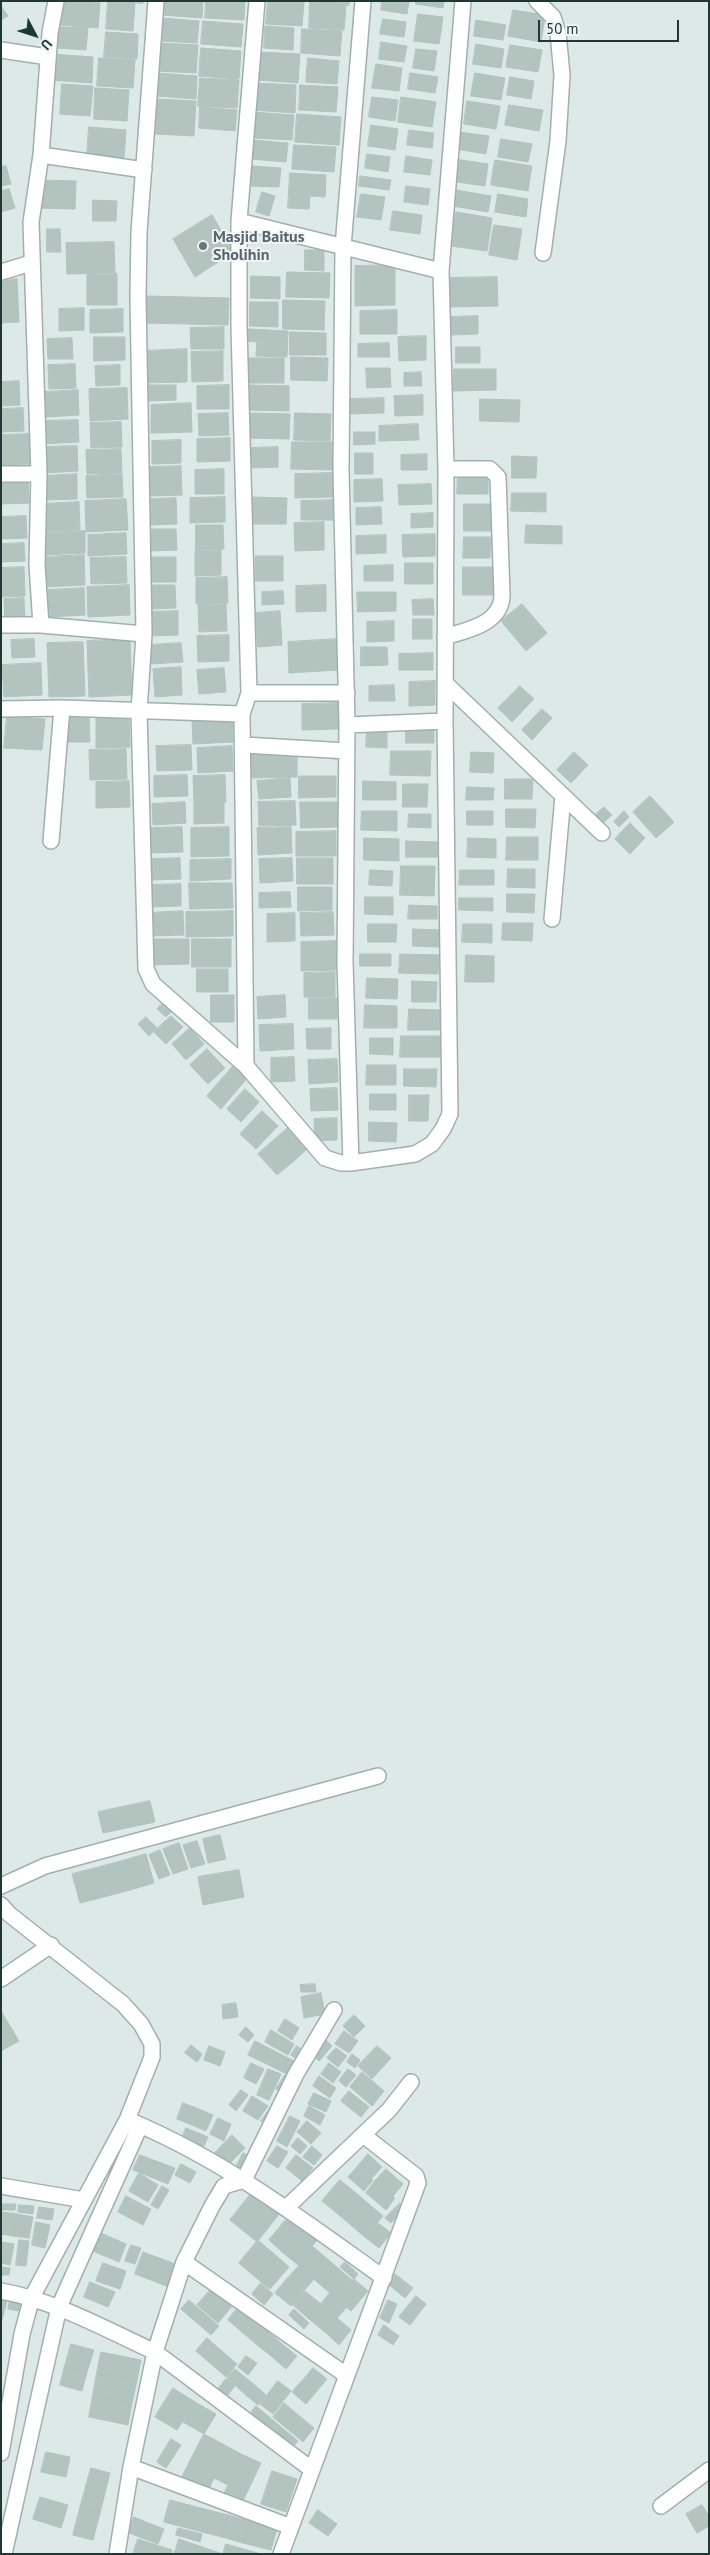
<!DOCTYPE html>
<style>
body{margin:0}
#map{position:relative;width:710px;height:2555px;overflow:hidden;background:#dde9e6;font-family:"PT Sans",sans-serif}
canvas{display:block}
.frame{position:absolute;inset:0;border:2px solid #1f3836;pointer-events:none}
.north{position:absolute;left:10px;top:10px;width:50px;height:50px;-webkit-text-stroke:4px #edf6f3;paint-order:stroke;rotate:130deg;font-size:14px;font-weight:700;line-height:20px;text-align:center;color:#1f3836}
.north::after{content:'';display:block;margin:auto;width:18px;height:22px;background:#1f3836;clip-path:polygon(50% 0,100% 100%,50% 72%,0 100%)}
.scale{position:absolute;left:538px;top:20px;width:141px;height:22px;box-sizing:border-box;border:2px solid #1f3836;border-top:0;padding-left:6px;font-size:15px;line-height:18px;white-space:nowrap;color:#1f3836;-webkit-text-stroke:4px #edf6f3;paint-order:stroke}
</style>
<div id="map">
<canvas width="710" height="2555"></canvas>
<div class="frame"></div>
<div class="north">U</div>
<div class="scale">50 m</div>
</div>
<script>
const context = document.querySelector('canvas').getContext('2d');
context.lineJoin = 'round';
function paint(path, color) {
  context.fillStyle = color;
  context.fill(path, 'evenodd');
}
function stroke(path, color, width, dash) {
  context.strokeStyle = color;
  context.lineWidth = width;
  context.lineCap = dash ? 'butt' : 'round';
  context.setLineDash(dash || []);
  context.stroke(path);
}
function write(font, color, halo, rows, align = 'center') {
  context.font = font + ' "PT Sans",sans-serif';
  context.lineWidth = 4;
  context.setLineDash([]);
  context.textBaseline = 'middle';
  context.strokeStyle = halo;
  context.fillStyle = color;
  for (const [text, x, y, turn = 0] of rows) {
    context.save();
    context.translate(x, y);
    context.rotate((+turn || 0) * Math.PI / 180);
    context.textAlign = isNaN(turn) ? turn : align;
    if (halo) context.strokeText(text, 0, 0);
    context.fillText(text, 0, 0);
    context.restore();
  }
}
const building = new Path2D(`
 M62,1L100,3L98,28L60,25Z
 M108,1L135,3L133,31L106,29Z
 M114,1H143V3Z
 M163,1H203L202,18L162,15Z
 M206,1H245L244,20L205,18Z
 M268,1L304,2L302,26L266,24Z
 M309,1H349V5Z
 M382,1H409L407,14L381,10Z
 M416,1H444L443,8L416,4Z
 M310,2L346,4L344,30L309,28Z
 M1,6L8,16L1,20Z
 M513,10L545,15L541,42L508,36Z
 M418,14L443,17L439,44L414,41Z
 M162,18L199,21L197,43L160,41Z
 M383,19L406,22L404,37L380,34Z
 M476,20L506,25L503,40L474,36Z
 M203,21L243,24L241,47L201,44Z
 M265,26L294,28L293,50L264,48Z
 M59,27L88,28L86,50L58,48Z
 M302,29L342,31L340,56L301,53Z
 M106,32L138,34L137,59L104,57Z
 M381,42L407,46L404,62L379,59Z
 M158,43L198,45L196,73L156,71Z
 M476,44L504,49L501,68L473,64Z
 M510,45L542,50L538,72L506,67Z
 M201,48L241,51L239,79L199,76Z
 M416,49L437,51L434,71L413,68Z
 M259,52L300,54L298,83L257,80Z
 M52,54L93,57L92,83L50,80Z
 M99,58L135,60L133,88L97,86Z
 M308,58L339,61L337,84L306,82Z
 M376,64L402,68L399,91L372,88Z
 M157,73L197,76L196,99L156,96Z
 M410,73L438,77L435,93L408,89Z
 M475,73L505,78L501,100L471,96Z
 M510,77L534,81L531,99L507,95Z
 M200,78L239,80L237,108L198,106Z
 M255,83L296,85L295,113L253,110Z
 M62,84L93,86L90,116L60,114Z
 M300,85L338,87L336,112L299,110Z
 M95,88L129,90L127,121L94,119Z
 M372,97L398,100L395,121L369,117Z
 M401,97L436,102L432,127L398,122Z
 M157,99L196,101L194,136L155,134Z
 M467,101L500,106L496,129L464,124Z
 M509,105L543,110L539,131L505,125Z
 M200,107L237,110L235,131L199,128Z
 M253,112L294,115L292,140L251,138Z
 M297,114L341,117L339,145L295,142Z
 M371,125L398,129L395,150L368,146Z
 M89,127L126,130L124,159L87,156Z
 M409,130L434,133L432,148L407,145Z
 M459,132L489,136L486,154L456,149Z
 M501,139L532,144L528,162L498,157Z
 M251,140L288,143L286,162L250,159Z
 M294,145L336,147L334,172L292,169Z
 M367,154L390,157L388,172L365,168Z
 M406,156L432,160L430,175L404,172Z
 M455,159L488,164L485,186L451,181Z
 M495,160L532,166L528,191L491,185Z
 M6,166L11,184L1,186V167Z
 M252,166L281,168L279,187L250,186Z
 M290,173L326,175L325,197L310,196L309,209L288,208Z
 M360,176L391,180L389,190L359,186Z
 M38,180L76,181L75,209L37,208Z
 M406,186L430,189L428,205L404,202Z
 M9,189L15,208L1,212V191Z
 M456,190L491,196L488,212L453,206Z
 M262,192L275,196L269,216L256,212Z
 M361,194L385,197L381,220L357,217Z
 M498,194L528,199L526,217L495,212Z
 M93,200L117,201L116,221H93Z
 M393,211L422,215L420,234L390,230Z
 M456,212L492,218L487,251L451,246Z
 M212,215L234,252L195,277L173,239Z
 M494,225L522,229L517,260L489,255Z
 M47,229H60L61,252H47Z
 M114,242L115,273L67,274L66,243Z
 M305,250H324V271L305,270Z
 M395,265V305L355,306V266Z
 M287,272L330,273L329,298L286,297Z
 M117,274V305H87V275Z
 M251,276L280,277V299L251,298Z
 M497,277L498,306L446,307V278Z
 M17,279L19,322L1,323V280Z
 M146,296L229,298L228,325L145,323Z
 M283,300L325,301L324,330L283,329Z
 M250,302H278V327L250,326Z
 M84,308V330L59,331V309Z
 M123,309V332L90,333V310Z
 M397,310V334H360V311Z
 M478,316V334L451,335V317Z
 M224,327V349H191L190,328Z
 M248,329L288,331L287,357L256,356L257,342L247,341Z
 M290,332L326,333V355H290Z
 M426,336V360L399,361L398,337Z
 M94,337H125V360L94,361Z
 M72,338L73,359H48L47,339Z
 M389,343L390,357H358V344Z
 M456,347H480V363H456Z
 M187,349V382L144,383V351Z
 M223,351V381L192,382L191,352Z
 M291,357L328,358L327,381L291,380Z
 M246,358H284V383H246Z
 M75,364L76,388L49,389L48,365Z
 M120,365V385L96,386L95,366Z
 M366,368H390L391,387L367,388Z
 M454,369H496V390L454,391Z
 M421,372L422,386H404V373Z
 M19,381L20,405L1,406V382Z
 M148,385H176V400L149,401Z
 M229,385V409H197V386Z
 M250,385L289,386V411L249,410Z
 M127,388L128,419L90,421L89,389Z
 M78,390L79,415L46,417L45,392Z
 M423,395V415L395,416L394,396Z
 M384,398V413L348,414V399Z
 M480,399L520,400L519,422L480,421Z
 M191,403L192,432L151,433V405Z
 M23,408L24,431L1,432V409Z
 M228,413L229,435L199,436L198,414Z
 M249,413L290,414L289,439L248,438Z
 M295,413L331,414L330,441L294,440Z
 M78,420L79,442L41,444V421Z
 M121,422L122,447L91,448L90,423Z
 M418,424L419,440L379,441V426Z
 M354,432H375V444L354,445Z
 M29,434L31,464L1,465V435Z
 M230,438V461L197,462V439Z
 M181,440V463L152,464V441Z
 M292,442H332V470L291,469Z
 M77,446L78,471L44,473L42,447Z
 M278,447V467L250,468V448Z
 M121,449L122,473L87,474L86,450Z
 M355,453H373V474H355Z
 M427,454V470H401V455Z
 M512,456L537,457L536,478H512Z
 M181,466L182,495L150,496L149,467Z
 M224,469V494H195V470Z
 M458,471H488V494H457Z
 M332,473L333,497L295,498V474Z
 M77,474V499L45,500L44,476Z
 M122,474L123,497L87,498L86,476Z
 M28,475L29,503L1,504V477Z
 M382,479L383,501L354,502V480Z
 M431,484L432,504L399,505L398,485Z
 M512,493H546V512L511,511Z
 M225,497V522L190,523V498Z
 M252,497L287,498L286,524H251Z
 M176,498L177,524L151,525V499Z
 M126,499L128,530L86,532L85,501Z
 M333,500L334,520H301V501Z
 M79,502L80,530L42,532L41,504Z
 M464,504H493V531H464Z
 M381,507L382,524L356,525V508Z
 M433,513V527L411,528V514Z
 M26,516L27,538L1,539V517Z
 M324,522V550L295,551L294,523Z
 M196,525H223L224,549L196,550Z
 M526,525L562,526V544L525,543Z
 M151,529H176L177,550L151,551Z
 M85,531V553L43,555V533Z
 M126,533L127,554L88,556V535Z
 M435,534V556L403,557L402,535Z
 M386,535V553L356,554V536Z
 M464,537H491L490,558H463Z
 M24,543L25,561L1,562V544Z
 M221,550V575L195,576V551Z
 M84,555L85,585L45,587L44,557Z
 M256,556H283V581H256Z
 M126,557L127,583L91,584L90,558Z
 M148,557H176V582H148Z
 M405,563H433V584H405Z
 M393,565V581H364V566Z
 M24,567L25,596L1,597V568Z
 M463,567H493V595H463Z
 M227,577L228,603L196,604V578Z
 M129,585L130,615L88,617L87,587Z
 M150,585H175L176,608L151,609Z
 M326,585V611L296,612V586Z
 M84,588L85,615L49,617L48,590Z
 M283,591L284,604L262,605V592Z
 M357,592H396V611L358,612Z
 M24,598L25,619L5,620L4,599Z
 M433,599L434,615H413L412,600Z
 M226,604L227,631L199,632L198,605Z
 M522,604L547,633L526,651L501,621Z
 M178,611V635L148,636V612Z
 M280,611L282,645L258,647L255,613Z
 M413,619H432V639H413Z
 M394,621V641L367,642V622Z
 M229,635V661L198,662L197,636Z
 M34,639L35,657L12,658L11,640Z
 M130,639L132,695L89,697L87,641Z
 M336,639L338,670L289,673L288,642Z
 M83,642L85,696L49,697L47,643Z
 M181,643L183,662L151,664L149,645Z
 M361,647H387L388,665L361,666Z
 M433,653V670H399V654Z
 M41,663L42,695L4,697L2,665Z
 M181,667L182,695L155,697L153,669Z
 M224,668L226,692L199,694L197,670Z
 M435,681V705L409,706V682Z
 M394,685L395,701H369V686Z
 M520,686L534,699L512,722L498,708Z
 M338,703V729L302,730V704Z
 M542,709L552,718L532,740L522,730Z
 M129,715L130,747L96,748V716Z
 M7,716L45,719L42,750L4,748Z
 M232,716L233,742L193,744L192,718Z
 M89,717L90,742H65L64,718Z
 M406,727L434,728V743H406Z
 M367,730H387V748L366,747Z
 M191,745L192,770L157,771L156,746Z
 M232,746L233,771L198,773L197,748Z
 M126,749L127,779L90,780L89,750Z
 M297,749V777L248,778V750Z
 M391,751H431L430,776L390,775Z
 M471,752L494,753L493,773L470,772Z
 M574,752L588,765L571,783L557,770Z
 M187,775L188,796L154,797V776Z
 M225,775L226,802L194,803L193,776Z
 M299,776H336V797L299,798Z
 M290,778L291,797L259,799L257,781Z
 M505,779H533L532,799H505Z
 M129,781L130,807L96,808V782Z
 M363,781L396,782V800H363Z
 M403,784H428L427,807H403Z
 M467,787L494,788L493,800H466Z
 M650,796L674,822L656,838L633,812Z
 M295,801L296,825L259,826L258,802Z
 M185,802L186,823L153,825L152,804Z
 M224,802V823L194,824V803Z
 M300,802H337V827L301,828Z
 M604,807L612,815L602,824L594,816Z
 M506,809H536L535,828L506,827Z
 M362,811H397V831L361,830Z
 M467,811H493V825H467Z
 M624,811L629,817L619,827L614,822Z
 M409,814H431V828L408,827Z
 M630,823L645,838L630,854L615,839Z
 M182,827L183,852L151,853L150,828Z
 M229,827V856L191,857V828Z
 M291,827L292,853L258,855L257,828Z
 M336,831V856H296V832Z
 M507,837H538V860H506Z
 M364,838L399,839V861L364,860Z
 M468,838L496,839V858L467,857Z
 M406,841L438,842L437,857H406Z
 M180,858L181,879L151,880V859Z
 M292,858L293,881L260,883L259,859Z
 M297,858H333V884H297Z
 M231,859V879L190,881V860Z
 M401,866H435L434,896L400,895Z
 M508,869H535V888L507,887Z
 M370,870L393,871L392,886L369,885Z
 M460,870H494V885H459Z
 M189,883H232L233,908L190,909Z
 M181,884V906L151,907L150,885Z
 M298,887H332V910L298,911Z
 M290,892L291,907L259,908V893Z
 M507,894H535L534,913L507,912Z
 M365,897H393V915L365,914Z
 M459,898H493V911L459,910Z
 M409,905L437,906V919H408Z
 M183,911L184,935L151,936L150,913Z
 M233,911V936L186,937V912Z
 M333,912L334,935L301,936L300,913Z
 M295,913V941L267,942V914Z
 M503,923H533L532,941L502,940Z
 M368,924H397L396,942H368Z
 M463,924H492V943L462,942Z
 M413,929L440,930L439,947L413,946Z
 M151,939H189V964L151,965Z
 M192,939H231V967H192Z
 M336,941V970L301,971V942Z
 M360,954H391V966H360Z
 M400,954L439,955L438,974L399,973Z
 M466,955L494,956V982H465Z
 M197,969H228V992H197Z
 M335,972V997H304V973Z
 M367,978L398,979L397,999L366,998Z
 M412,981L437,982L436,1002H412Z
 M211,995H234V1022H211Z
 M285,995L286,1017L258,1019L257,997Z
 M309,998H337V1019H309Z
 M167,999L176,1007L166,1017L157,1009Z
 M365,1005L397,1006V1028H364Z
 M409,1009L440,1010V1030H408Z
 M171,1016L183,1027L166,1044L154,1032Z
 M146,1017L157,1028L149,1036L138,1024Z
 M293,1024L294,1049L260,1051L259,1025Z
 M190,1028L204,1044L186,1060L172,1044Z
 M331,1028V1049H307L306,1029Z
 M401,1036H440V1057H400Z
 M370,1038H393V1055L370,1054Z
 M207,1049L225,1068L208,1084L190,1065Z
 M294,1057L295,1081L271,1082V1058Z
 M337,1059L338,1082L309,1084L308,1060Z
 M234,1065L248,1077L221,1109L207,1096Z
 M367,1065H396V1085H366Z
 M404,1069H437L436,1087L404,1086Z
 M337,1088L338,1110L311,1111L310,1089Z
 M245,1089L259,1102L241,1122L227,1109Z
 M370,1094H396V1110H370Z
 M409,1095H429L428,1121H409Z
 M262,1111L278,1126L256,1149L240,1134Z
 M337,1118V1140L315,1141L314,1119Z
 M369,1122L397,1123L396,1142L369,1141Z
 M290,1126L309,1147L294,1161L275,1139Z
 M275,1139L294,1161L277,1175L258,1154Z
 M150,1801L155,1822L103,1833L98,1812Z
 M220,1835L226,1859L208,1863L203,1839Z
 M197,1841L205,1864L191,1868L183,1845Z
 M179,1843L188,1869L173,1874L163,1849Z
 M160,1850L170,1875L159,1879L149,1855Z
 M146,1854L154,1883L137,1888L129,1859Z
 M129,1859L137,1888L119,1893L111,1864Z
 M111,1864L119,1893L100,1898L92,1869Z
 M92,1869L100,1898L80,1903L72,1874Z
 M239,1870L244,1897L203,1905L198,1877Z
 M315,1984L316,1992H301L300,1985Z
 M321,1993L325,2014L304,2018L301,1997Z
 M236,2003L238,2017L223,2019L222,2005Z
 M1,2011L19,2041L1,2051Z
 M354,2015L365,2026L354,2037L343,2026Z
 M285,2019L299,2028L292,2040L278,2031Z
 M246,2027L254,2035L248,2042L239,2035Z
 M271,2030L294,2044L288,2055L265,2042Z
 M344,2031L358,2041L349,2053L335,2044Z
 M324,2038L332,2046L319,2061L311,2052Z
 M255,2041L296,2062L289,2075L248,2055Z
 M191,2045L202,2054L197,2062L185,2053Z
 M209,2046L225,2052L220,2066L204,2060Z
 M297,2046L305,2052L299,2061L291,2055Z
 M377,2046L391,2058L372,2079L358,2066Z
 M336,2048L347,2056L338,2067L327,2058Z
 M352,2054L360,2060L355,2068L347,2062Z
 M251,2063L264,2069L256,2084L244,2078Z
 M329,2063L341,2072L333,2083L321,2074Z
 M268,2069L281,2074L269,2100L257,2095Z
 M348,2069L356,2075L346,2087L339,2081Z
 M362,2072L384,2091L372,2106L350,2087Z
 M285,2075L291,2079L282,2093L276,2089Z
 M319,2076L336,2088L330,2098L313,2086Z
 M241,2090L248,2095L236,2111L229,2105Z
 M349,2091L369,2107L361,2117L341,2101Z
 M314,2093L331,2101L326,2112L308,2104Z
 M252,2096L268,2106L258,2120L243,2111Z
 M183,2103L199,2109L192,2125L177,2119Z
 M309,2106L325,2115L320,2125L304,2116Z
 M271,2107L276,2110L266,2124L261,2121Z
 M199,2109L213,2115L206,2131L192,2125Z
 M290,2116L300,2121L287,2147L277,2141Z
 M218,2118L231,2124L224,2141L210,2134Z
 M307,2121L321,2133L311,2144L297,2132Z
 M186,2128L208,2137L204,2146L182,2138Z
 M232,2135L245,2148L226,2167L213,2155Z
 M298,2138L307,2146L300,2154L291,2146Z
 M277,2146L288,2152L278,2168L267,2161Z
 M312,2146L322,2155L314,2165L303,2157Z
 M243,2153L251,2157L243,2171L236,2167Z
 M368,2154L382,2167L372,2178L358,2166Z
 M140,2155L175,2168L168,2184L133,2170Z
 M296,2155L313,2168L302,2181L286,2168Z
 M181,2164L196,2172L190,2183L175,2175Z
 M358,2166L373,2180L364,2191L348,2177Z
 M386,2169L403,2184L393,2196L375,2181Z
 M139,2173L158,2185L148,2202L129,2191Z
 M340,2180L356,2193L338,2214L322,2201Z
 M375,2181L395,2198L386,2210L366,2193Z
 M162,2186L169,2190L158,2209L151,2205Z
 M253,2191L280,2213L257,2242L230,2220Z
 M356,2193L370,2205L352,2226L338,2214Z
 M126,2196L151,2209L143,2225L118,2212Z
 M400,2203L405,2208L391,2223L385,2218Z
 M1,2204H16L15,2210H1Z
 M19,2205L34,2206L33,2214L18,2212Z
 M370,2205L383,2216L365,2237L352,2226Z
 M39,2207L54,2209L52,2220L37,2218Z
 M1,2212L17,2214L13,2236L1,2234Z
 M17,2214L33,2217L29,2238L13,2236Z
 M291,2215L304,2226L298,2234L284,2222Z
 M36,2222L50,2225L45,2248L32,2245Z
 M284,2222L298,2234L282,2252L269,2240Z
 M378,2223L391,2233L379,2248L365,2237Z
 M304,2226L318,2239L312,2246L298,2234Z
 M101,2233L126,2244L119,2262L93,2251Z
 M298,2234L312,2246L297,2264L282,2252Z
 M19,2240L29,2241L26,2266L16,2265Z
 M258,2240L273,2253L254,2276L239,2263Z
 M1,2242L14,2244L10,2265L1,2263Z
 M131,2245L141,2248L135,2264L125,2261Z
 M312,2246L324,2256L308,2274L297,2264Z
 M143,2252L178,2265L169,2287L135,2274Z
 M273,2253L289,2267L270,2289L254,2276Z
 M324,2256L339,2269L323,2287L308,2274Z
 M345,2262L358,2274L354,2279L340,2267Z
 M103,2263L126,2271L120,2289L96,2281Z
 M299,2266L314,2279L302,2293L287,2279Z
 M1,2267L10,2268L9,2275H1Z
 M339,2269L353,2281L337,2299L323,2287Z
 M395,2274L413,2288L405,2298L388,2284Z
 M287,2279L302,2293L291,2306L275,2293Z
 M354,2279L368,2291L351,2311L337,2299Z
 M90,2282L115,2292L108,2307L84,2297Z
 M261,2283L273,2294L264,2305L252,2294Z
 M212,2288L233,2305L218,2323L197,2305Z
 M305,2291L321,2304L309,2319L293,2305Z
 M330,2293L347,2307L337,2318L321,2304Z
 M416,2296L426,2304L410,2325L399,2317Z
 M11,2297L22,2299L19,2311L8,2309Z
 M1,2300L7,2301L2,2320H1Z
 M189,2300L219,2326L211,2335L181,2309Z
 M388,2300L397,2304L389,2323L380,2318Z
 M321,2304L337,2318L325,2332L309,2319Z
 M238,2307L267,2331L256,2344L228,2320Z
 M294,2309L309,2323L304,2329L289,2315Z
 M337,2318L351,2330L339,2345L325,2332Z
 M384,2325L399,2336L393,2345L378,2335Z
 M267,2331L281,2343L271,2356L256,2344Z
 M207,2338L237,2364L226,2377L196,2351Z
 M281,2343L297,2356L286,2369L271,2356Z
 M71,2344L94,2350L87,2372L65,2366Z
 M101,2352L141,2360L137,2380L97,2373Z
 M246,2356L257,2363L248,2375L238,2367Z
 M65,2366L87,2372L82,2391L60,2385Z
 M313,2368L327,2379L316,2392L303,2380Z
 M235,2369L256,2386L247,2396L227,2378Z
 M97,2373L137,2380L132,2403L93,2395Z
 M226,2379L235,2386L227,2396L218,2389Z
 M303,2380L316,2392L306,2404L292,2392Z
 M278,2381L291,2391L273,2414L260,2404Z
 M256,2386L266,2395L258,2405L247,2396Z
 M173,2388L195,2402L177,2430L155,2417Z
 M93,2395L132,2403L128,2425L89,2417Z
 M195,2402L216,2414L204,2434L183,2422Z
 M284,2403L314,2428L303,2442L273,2417Z
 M256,2406L274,2421L268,2429L250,2414Z
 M274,2421L286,2431L280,2438L268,2429Z
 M286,2431L298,2441L292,2448L280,2438Z
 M204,2434L230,2448L208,2490L182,2477Z
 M171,2439L181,2445L166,2468L157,2462Z
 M230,2448L243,2455L228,2485L214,2478Z
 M46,2452L70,2457L66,2477L41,2472Z
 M243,2455L261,2463L242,2503L224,2494Z
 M91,2468L110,2473L100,2513L80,2508Z
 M272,2471L297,2479L286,2512L261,2504Z
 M40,2497L68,2505L61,2528L33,2519Z
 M170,2500L212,2511L206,2533L164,2522Z
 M702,2505L709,2516V2526L697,2533L686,2514Z
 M80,2508L100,2513L93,2540L73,2535Z
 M318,2510L337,2524L328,2536L309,2523Z
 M212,2511L228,2515L222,2537L206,2533Z
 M228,2515L249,2521L243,2543L222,2537Z
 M134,2517L148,2523L142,2538L127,2532Z
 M249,2521L277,2528L271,2550L243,2543Z
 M148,2523L164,2529L158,2544L142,2538Z
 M178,2528L202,2534L200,2542L176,2535Z
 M138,2539L172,2550L171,2554H133Z
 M179,2539L205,2548L203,2554H188L176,2549Z
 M226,2544L240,2548L238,2554H223Z
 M205,2548L223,2554H203Z
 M240,2548L261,2554H238Z
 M175,2550L187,2554H174Z`);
paint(building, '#b3c4bf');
stroke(building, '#b0c3be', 1);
const minor = new Path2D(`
 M56,1L50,33L41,155L31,222L39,474L37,565L41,625L144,634
 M156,1L139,232L138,298L144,634L139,712L146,969L153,984L246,1066L325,1158L341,1163H351L415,1154L432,1144L443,1129L450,1114L445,721L446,469L441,271L463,1
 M537,1L553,17L558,33L562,75L558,141L543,253
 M1,50L48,57
 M41,155L144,170
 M239,221L441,271
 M1,272L31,263
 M1,474H39
 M1,625H41
 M445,637C467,630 501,624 502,596L498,477L490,469H446
 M446,684L602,833
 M249,693H347
 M1,709L62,708L242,714
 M347,725L445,721
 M244,745L347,751
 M51,841L62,708
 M552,919L563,796
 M246,1066L242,714L249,693L239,327V221L257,1
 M351,1163L345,962L347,725L341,470L343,247L363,1
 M1,1886L45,1866L378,1776
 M1,1905L9,1914L123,2004L141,2024L152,2044V2057L127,2120L32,2297L22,2334L1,2453
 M1,1979L51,1945
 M133,2122C225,2161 303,2220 384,2278
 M1,2186L84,2200
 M286,2208L389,2110L411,2082
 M184,2262L346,2375
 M1,2291C56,2301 105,2329 155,2352L131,2467L117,2554
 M131,2467L291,2527
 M311,2469L155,2352L184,2262L212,2206L224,2186L244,2180L296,2074L334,2010
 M661,2506L709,2470
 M4,2554L59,2307L140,2126
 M281,2554L418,2183L416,2176L363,2135`);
stroke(minor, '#a0b0ae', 18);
stroke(minor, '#fff', 15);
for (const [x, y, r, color] of [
 [203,246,5,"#6b7280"]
]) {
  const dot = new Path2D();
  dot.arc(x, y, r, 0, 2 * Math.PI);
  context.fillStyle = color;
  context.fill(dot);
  stroke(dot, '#edf6f3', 2);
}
write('bold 16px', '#5b616d', '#edf6f3', [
 ["Masjid Baitus",213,237],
 ["Sholihin",213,255]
], 'left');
</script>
